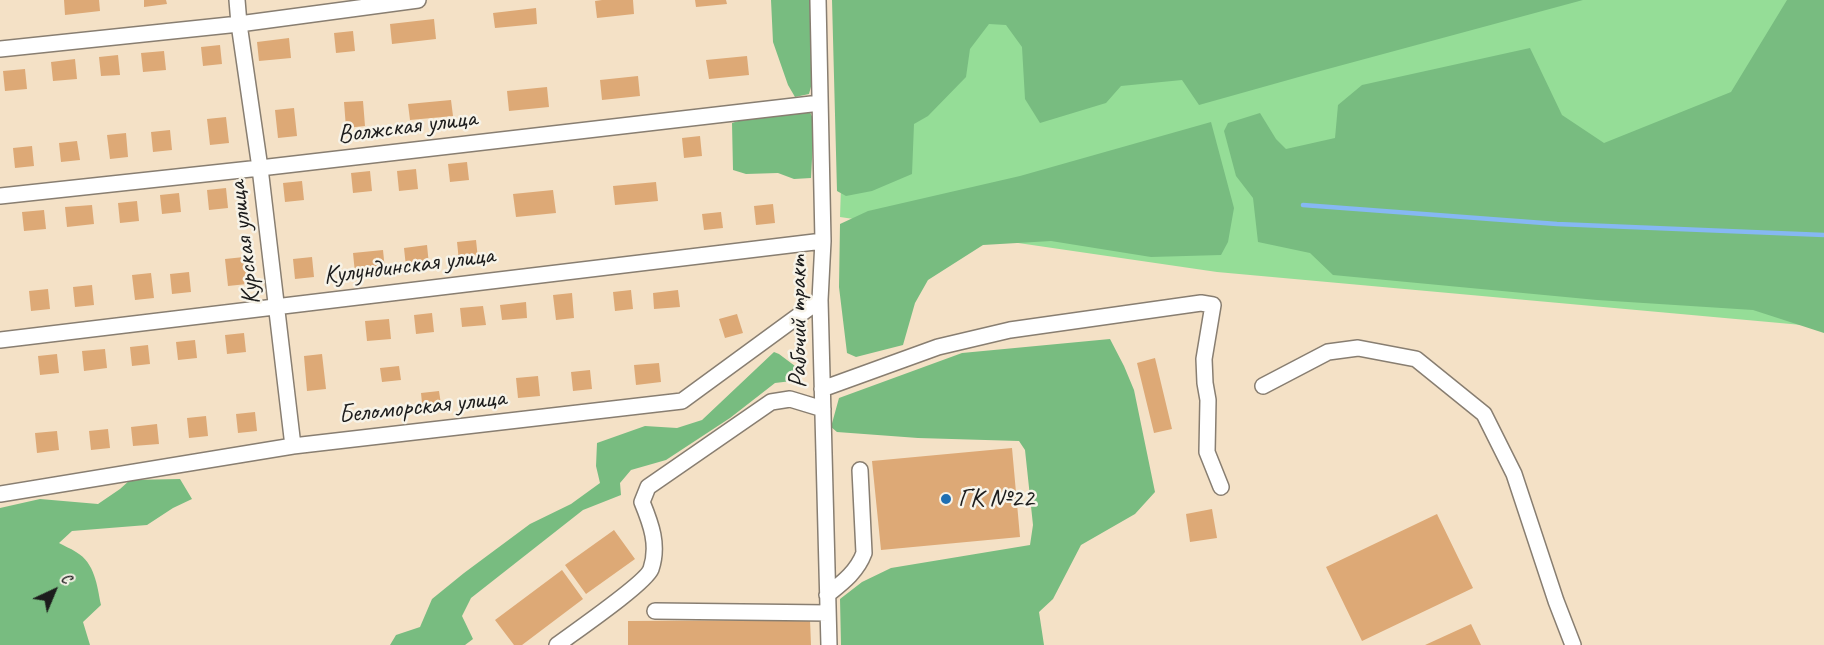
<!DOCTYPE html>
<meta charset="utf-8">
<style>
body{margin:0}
#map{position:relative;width:1824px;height:645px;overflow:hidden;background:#f4e1c6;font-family:Caveat,sans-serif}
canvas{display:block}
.north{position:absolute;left:24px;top:561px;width:60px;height:60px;-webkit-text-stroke:4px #f7f3e8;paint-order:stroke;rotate:44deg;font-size:16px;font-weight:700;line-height:24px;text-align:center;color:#1c1c1c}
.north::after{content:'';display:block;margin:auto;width:21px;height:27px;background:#1c1c1c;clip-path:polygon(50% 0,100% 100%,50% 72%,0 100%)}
</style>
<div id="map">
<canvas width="1824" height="645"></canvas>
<div class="north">С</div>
</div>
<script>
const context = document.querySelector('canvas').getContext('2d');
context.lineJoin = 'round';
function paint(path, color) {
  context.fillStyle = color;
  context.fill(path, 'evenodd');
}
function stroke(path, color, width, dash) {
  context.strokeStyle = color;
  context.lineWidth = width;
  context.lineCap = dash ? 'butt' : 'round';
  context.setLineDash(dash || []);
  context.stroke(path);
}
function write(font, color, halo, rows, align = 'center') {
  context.font = font + ' Caveat,sans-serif';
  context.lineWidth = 5;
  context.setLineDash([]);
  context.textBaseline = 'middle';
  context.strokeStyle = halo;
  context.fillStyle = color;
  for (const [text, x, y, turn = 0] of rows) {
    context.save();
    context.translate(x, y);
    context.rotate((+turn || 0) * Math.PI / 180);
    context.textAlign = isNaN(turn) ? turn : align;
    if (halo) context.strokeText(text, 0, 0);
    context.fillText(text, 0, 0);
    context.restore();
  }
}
paint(new Path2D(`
 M847,0H1824V327L1217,272L840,217Z`), '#95dd97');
paint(new Path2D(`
 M771,0H811L812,83L809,94L795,97L788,85L773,42Z
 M832,0H1583L1313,73L1199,105L1182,80L1121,86L1106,103L1040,123L1025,99L1022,47L1006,25L989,24L970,49L966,77L928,116L914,124L912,174L872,191L846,196L837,191Z
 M1787,0H1824V333L1753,310L1597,300L1333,275L1310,253L1258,242L1253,198L1236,176L1224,131L1228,123L1260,113L1276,139L1286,149L1335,138L1338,105L1362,85L1530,48L1562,115L1604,143L1731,92Z
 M810,112L814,121L811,178L794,179L778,173L746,174L733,170L732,123C756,114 784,113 810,112Z
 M1211,122L1234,208L1228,242L1221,255L1151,257L1051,241L983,245L928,280L915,303L903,345L856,357L847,353L839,287L840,224L868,211L1020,176Z
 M1110,339L1124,366L1134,390L1155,492L1135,514L1081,545L1053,599L1039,612L1044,645H841L840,599L862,582L891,568L1030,545L1033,525L1025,450L1019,441L918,438L837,432L831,427L839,398L962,353Z
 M774,352L779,354L803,372L800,380L775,383L730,418L666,460L631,470L620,483L621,495L583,510L471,598L462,616L473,639L465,645H390L396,635L420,627L432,599L464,573L530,524L571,504L600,483L596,466L597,443L645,426L677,428L702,420Z
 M180,479L192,499L173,508L147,525L72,531L59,543C64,546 70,548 76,552C95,563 97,585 101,605L83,622L90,645H0V508L40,499L98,504L120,489L130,480Z`), '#78bc80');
stroke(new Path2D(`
 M1303,205L1557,224L1824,235`), '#86b8f3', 4.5);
paint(new Path2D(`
 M64,0H99L100,11L65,15Z
 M144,0H166L167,4L144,7Z
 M602,0H633L634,14L597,18L595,1Z
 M695,0H726L727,4L696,7Z
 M536,8L537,24L495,28L493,13Z
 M434,19L436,39L392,44L390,24Z
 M353,31L355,51L336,53L334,33Z
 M289,38L291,58L259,61L257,42Z
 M220,45L222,64L203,66L201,47Z
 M164,51L166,70L143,72L141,53Z
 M118,55L120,75L101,76L99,57Z
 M747,56L749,75L709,79L706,60Z
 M75,59L77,79L53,81L51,62Z
 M25,69L27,89L5,91L3,71Z
 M638,76L640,96L602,100L600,80Z
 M547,87L549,107L509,111L507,91Z
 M451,100L453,116L410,120L408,104Z
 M363,101L365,126L346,128L344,102Z
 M294,108L297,136L278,138L275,110Z
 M226,117L229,143L210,145L207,119Z
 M170,130L172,150L153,152L151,132Z
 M126,133L128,157L110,159L107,135Z
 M700,136L702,156L684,158L682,138Z
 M77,141L80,160L61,162L59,143Z
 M32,146L34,166L15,168L13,148Z
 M467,162L469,180L450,182L448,164Z
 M416,169L418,189L399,191L397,171Z
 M370,171L372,191L353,193L351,173Z
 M302,181L304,200L285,202L283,183Z
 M656,182L658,201L615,205L613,186Z
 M226,188L228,208L209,210L207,190Z
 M553,190L556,213L516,217L513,194Z
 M179,193L181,212L162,214L160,195Z
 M137,201L139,221L120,223L118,203Z
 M773,204L775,223L756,225L754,206Z
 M92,205L94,224L67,227L65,207Z
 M44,210L46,229L24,231L22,212Z
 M721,212L723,228L704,230L702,214Z
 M476,240L478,259L459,261L457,242Z
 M427,245L429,265L406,267L404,248Z
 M383,250L385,270L355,273L353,253Z
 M244,257L247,284L228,286L225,259Z
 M312,257L314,277L295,279L293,259Z
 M189,272L191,292L172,294L170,274Z
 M151,273L154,298L135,300L132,275Z
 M92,285L94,305L75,307L73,287Z
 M48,289L50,309L31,311L29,291Z
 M631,290L633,309L615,311L613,292Z
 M678,290L680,307L654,309L653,293Z
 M572,293L574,318L556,320L553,295Z
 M526,302L527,318L502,320L500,305Z
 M483,306L486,325L462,327L460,308Z
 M432,313L434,332L416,334L414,315Z
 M737,314L743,333L725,338L719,319Z
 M389,319L391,339L367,341L365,321Z
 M244,333L246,352L227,354L225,335Z
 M195,340L197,358L178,360L176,342Z
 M148,345L150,364L132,366L130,347Z
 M105,349L107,368L84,371L82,351Z
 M57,354L59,373L40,375L38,356Z
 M322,354L326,389L307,391L304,356Z
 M1155,358L1172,429L1154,433L1137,363Z
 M659,363L661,382L636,385L634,365Z
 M399,366L401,380L382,382L380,368Z
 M590,370L592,389L573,391L571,372Z
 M538,376L540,396L518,398L516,378Z
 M439,391L442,411L423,413L421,393Z
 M255,412L257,431L238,433L236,414Z
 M206,416L208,436L189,438L187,418Z
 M157,424L159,444L133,446L131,427Z
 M108,429L110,448L91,450L89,431Z
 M57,431L59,450L37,453L35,433Z
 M1012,448L1020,537L881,550L872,461Z
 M1212,509L1217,538L1190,542L1186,514Z
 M1437,514L1473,588L1362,641L1326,567Z
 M614,530L635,559L586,594L565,565Z
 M562,570L583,599L522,645H514L495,620Z
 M810,620L811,645H628V621Z
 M1471,624L1481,645H1425Z`), '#dda976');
const minor = new Path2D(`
 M237,0L239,24L260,168L293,446
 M818,0L823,241L820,300L829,645
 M0,49L239,24L418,0
 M0,196L260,168L820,103
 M0,340L823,241
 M1263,386L1328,352L1358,348L1416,359L1484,414L1514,474L1556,601L1573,645
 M822,389L938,347L1010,330L1201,303L1213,305L1204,359L1205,383L1208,400L1207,452L1221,487
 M0,494L293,446L682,401L820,300
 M827,595C842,583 857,572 864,553L860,470
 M655,611L828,613
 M557,645C573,633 646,583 651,569C659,545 651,524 642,502L648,487L771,402L790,399L823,409`);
stroke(minor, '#887e71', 18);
stroke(minor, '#fff', 15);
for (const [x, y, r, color] of [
 [946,499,6,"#1f6fb2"]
]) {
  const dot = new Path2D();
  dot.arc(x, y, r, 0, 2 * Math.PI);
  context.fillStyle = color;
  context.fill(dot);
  stroke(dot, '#f7f3e8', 2);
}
write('26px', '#1c1c1c', '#f7f3e8', [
 ["Волжская улица",407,127,-7],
 ["Курская улица",245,243,-97],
 ["Кулундинская улица",409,266,-7],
 ["Рабочий тракт",799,322,-90],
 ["Беломорская улица",422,407,-6]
]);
write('26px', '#1c1c1c', '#f7f3e8', [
 ["ГК №22",958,499]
], 'left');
</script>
